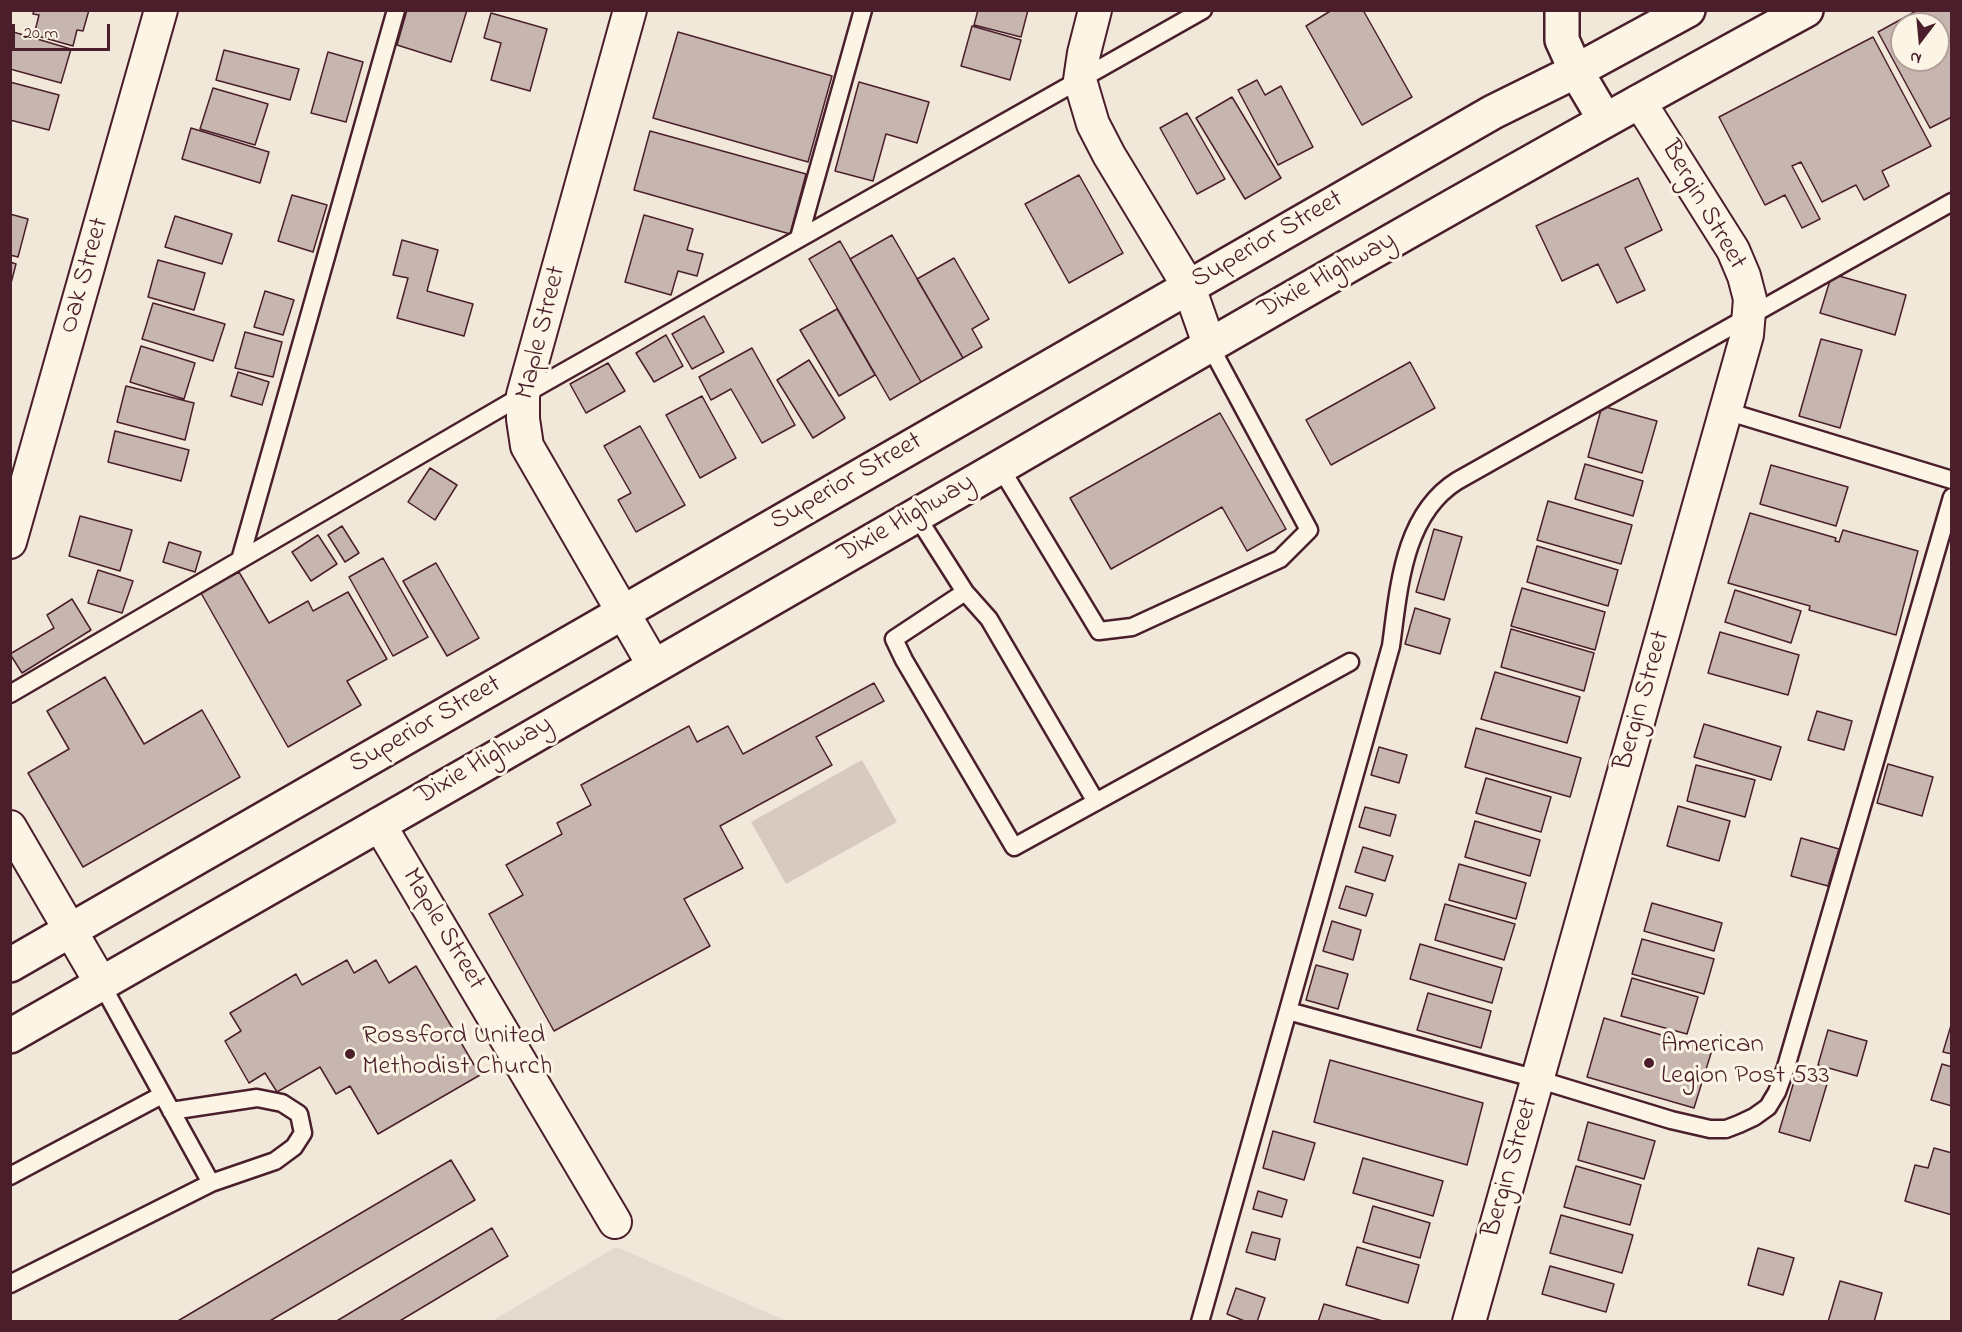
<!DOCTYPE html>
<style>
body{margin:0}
#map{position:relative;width:1962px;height:1332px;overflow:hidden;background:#f1e8da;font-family:"Indie Flower",sans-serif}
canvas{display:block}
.frame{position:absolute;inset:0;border:12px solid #4a1f2b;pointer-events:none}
.north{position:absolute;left:1890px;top:12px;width:60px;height:60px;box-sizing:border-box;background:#fcf5e5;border:2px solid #b59f9b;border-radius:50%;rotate:196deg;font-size:16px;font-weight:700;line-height:24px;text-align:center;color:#4a1f2b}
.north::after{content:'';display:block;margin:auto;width:21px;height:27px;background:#4a1f2b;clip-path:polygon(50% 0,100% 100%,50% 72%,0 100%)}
.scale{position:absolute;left:12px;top:24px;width:98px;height:27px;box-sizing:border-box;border:3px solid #4a1f2b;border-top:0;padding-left:8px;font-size:18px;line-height:21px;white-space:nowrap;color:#4a1f2b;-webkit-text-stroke:4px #fcf5e5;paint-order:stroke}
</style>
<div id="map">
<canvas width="1962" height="1332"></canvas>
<div class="frame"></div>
<div class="north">N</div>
<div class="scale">20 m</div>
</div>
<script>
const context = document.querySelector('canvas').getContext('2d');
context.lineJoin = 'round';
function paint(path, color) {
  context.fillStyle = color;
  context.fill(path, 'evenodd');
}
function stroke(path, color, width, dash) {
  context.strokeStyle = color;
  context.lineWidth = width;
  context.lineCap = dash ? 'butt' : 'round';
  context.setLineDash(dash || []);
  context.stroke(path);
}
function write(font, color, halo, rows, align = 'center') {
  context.font = font + ' "Indie Flower",sans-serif';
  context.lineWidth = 6;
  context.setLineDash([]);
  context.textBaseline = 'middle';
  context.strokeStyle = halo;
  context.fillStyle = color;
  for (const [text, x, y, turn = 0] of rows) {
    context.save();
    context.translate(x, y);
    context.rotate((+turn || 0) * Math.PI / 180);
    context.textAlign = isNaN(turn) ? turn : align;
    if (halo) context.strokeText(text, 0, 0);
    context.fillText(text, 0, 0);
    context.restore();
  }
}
paint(new Path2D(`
 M616,1247L787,1321H492Z`), '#e4d9cd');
paint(new Path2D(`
 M862,760L897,822L786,884L751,822Z`), '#d8cac0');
const building = new Path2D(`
 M34,10H89L83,31L77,30L73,46L34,35L39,15L33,14Z
 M407,10H467L451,62L397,45Z
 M978,10H1028L1021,37L974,25Z
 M1332,10H1363L1412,97L1362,125L1306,26Z
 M1918,10H1952V117L1930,128L1878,32ZM1902,24H1938V60H1902Z
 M491,13L547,29L530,91L491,80L501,43L484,38Z
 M972,26L1021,40L1010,80L961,66Z
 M10,31L71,49L61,83L10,69Z
 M678,32L832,76L808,162L653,118Z
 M1873,37L1931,146L1882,171L1889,186L1864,200L1856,185L1822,202L1801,162L1792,166L1820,219L1802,228L1785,195L1765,205L1719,117Z
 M224,50L299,69L290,100L216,80Z
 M328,52L363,62L346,122L311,113Z
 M1257,80L1265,95L1281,86L1313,147L1278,165L1238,90Z
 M10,82L59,95L49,130L10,120Z
 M859,82L929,102L917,143L886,134L873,181L835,171Z
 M213,88L268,104L255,145L200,129Z
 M1232,97L1281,178L1245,199L1196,118Z
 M1187,113L1225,179L1197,194L1160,128Z
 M191,128L269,152L260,183L182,159Z
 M650,131L806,174L790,234L634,190Z
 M1079,175L1123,253L1069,283L1025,204Z
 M1638,178L1662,230L1625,248L1645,290L1617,303L1598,264L1562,281L1536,226Z
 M292,195L327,205L313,252L278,241Z
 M10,214L28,219L18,257L10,255Z
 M644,215L693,229L687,250L703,254L697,276L678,271L671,295L625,282Z
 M175,216L232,234L222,264L165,247Z
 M892,235L963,358L921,382L850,259Z
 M402,240L438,250L427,291L473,304L464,336L397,318L408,278L393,275Z
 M840,241L921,382L890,400L809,259Z
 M954,258L989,319L972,329L982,347L963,358L917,279Z
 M158,260L205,273L194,310L148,297Z
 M10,262L16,264L10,287Z
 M1832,274L1906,295L1895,335L1820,313Z
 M265,291L294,300L283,335L254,327Z
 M153,303L225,324L213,361L142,339Z
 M837,309L875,375L839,396L800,330Z
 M704,316L724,352L692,369L672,334Z
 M245,332L282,342L273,377L235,368Z
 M666,335L683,366L654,382L636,353Z
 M1821,339L1862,350L1840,428L1799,416Z
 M141,346L195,363L184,399L130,382Z
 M752,348L795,425L762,443L731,389L711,400L699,377Z
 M809,360L845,418L813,438L777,380Z
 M1410,362L1435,408L1331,465L1306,420Z
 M608,363L625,391L586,413L570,384Z
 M238,372L269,382L262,405L231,396Z
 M126,386L194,403L185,440L117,422Z
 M702,396L736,458L700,478L666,415Z
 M1602,406L1657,421L1642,473L1588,457Z
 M1220,413L1286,529L1247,551L1222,507L1111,569L1070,498Z
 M640,426L685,505L636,532L618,500L631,493L604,446Z
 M115,431L189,450L181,481L108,462Z
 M1585,464L1643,481L1633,516L1575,499Z
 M1771,465L1848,487L1836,526L1760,504Z
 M430,468L457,485L435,520L408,502Z
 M1548,501L1632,525L1621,564L1537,540Z
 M1750,513L1836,538L1835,541L1839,542L1843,530L1918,551L1896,635L1809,610L1810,606L1728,583Z
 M80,516L132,530L120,571L69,556Z
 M342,526L359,553L345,562L328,535Z
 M1434,529L1462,537L1444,600L1416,592Z
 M318,535L337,564L311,581L292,552Z
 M169,542L201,552L195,572L163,562Z
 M1537,546L1618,570L1608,606L1527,582Z
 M383,558L428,637L393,656L349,577Z
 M436,563L479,638L447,656L403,581Z
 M98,570L133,581L122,613L88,603Z
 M239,572L269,623L308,601L313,611L348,592L387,659L347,681L361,705L288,747L201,593Z
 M1522,588L1605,612L1595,650L1511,626Z
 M1735,590L1801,611L1791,643L1725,622Z
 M72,599L91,630L22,673L10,654L54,628L47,615Z
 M1415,608L1450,619L1440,654L1405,644Z
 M1511,629L1594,653L1584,691L1501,667Z
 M1720,632L1799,655L1788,695L1708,673Z
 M1495,672L1580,697L1567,743L1481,719Z
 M105,677L144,744L202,710L240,777L83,867L28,773L69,749L47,711Z
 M874,683L884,701L816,737L832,765L720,826L743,868L684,899L710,946L554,1031L489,914L523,895L506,865L562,834L557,823L591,805L581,785L689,726L697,742L728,726L743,754Z
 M1817,711L1852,721L1844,750L1808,740Z
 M1704,724L1781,747L1771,780L1694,757Z
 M1476,728L1581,758L1570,797L1465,767Z
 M1379,747L1407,755L1399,783L1371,775Z
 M1888,764L1933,777L1922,816L1877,803Z
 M1696,765L1755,780L1745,817L1687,801Z
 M1486,778L1551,797L1541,832L1476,813Z
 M1678,806L1730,821L1719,861L1667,846Z
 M1365,807L1396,815L1390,836L1359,827Z
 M1475,821L1540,840L1530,876L1465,857Z
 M1801,838L1839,849L1828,886L1791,876Z
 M1363,847L1393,856L1385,881L1355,872Z
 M1459,864L1526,883L1516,919L1449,900Z
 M1346,886L1373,894L1366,916L1339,908Z
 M1652,903L1722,923L1714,951L1644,931Z
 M1445,904L1515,924L1504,960L1435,940Z
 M1332,921L1361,930L1353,960L1323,951Z
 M1642,939L1714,959L1704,994L1632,974Z
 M1420,944L1502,968L1492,1003L1410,979Z
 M347,960L354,973L376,960L389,983L416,966L480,1075L378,1134L350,1086L336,1094L320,1067L277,1092L265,1073L249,1083L225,1041L241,1031L230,1013L296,974L302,985Z
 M1316,965L1348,974L1338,1009L1306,1000Z
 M1632,978L1698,997L1687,1034L1621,1016Z
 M1428,993L1491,1011L1481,1048L1417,1030Z
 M1604,1018L1712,1050L1694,1108L1587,1077Z
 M1952,1022V1054L1943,1052Z
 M1828,1030L1867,1041L1857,1076L1818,1065Z
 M1330,1060L1483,1103L1467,1165L1314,1122Z
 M1942,1064L1952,1067V1106L1931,1100Z
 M1798,1068L1829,1077L1810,1141L1779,1132Z
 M1588,1122L1655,1141L1644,1179L1578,1160Z
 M1273,1131L1315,1143L1304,1180L1263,1168Z
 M1934,1148L1952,1153V1215L1905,1201L1915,1165L1928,1168Z
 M1363,1158L1443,1181L1433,1216L1353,1193Z
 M451,1160L475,1200L268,1322H176Z
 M1576,1166L1641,1185L1630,1225L1564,1207Z
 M1258,1191L1287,1200L1282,1217L1253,1209Z
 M1373,1206L1430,1223L1420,1258L1363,1242Z
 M1561,1215L1633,1235L1622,1273L1550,1253Z
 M492,1228L508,1256L398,1322H335Z
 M1252,1232L1280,1239L1275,1260L1246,1252Z
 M1357,1247L1419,1265L1408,1303L1346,1285Z
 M1758,1248L1794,1258L1783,1295L1748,1285Z
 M1550,1266L1614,1284L1606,1312L1542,1294Z
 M1840,1281L1882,1293L1874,1322H1828Z
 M1236,1288L1265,1298L1257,1322H1247L1227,1314Z
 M1324,1304L1386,1322H1318Z`);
paint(building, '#c7b6af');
stroke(building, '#4a1f2b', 1.5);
const service = new Path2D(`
 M799,238L863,10
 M1726,411L1952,480
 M1000,467L1099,631L1132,627L1280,559L1309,530L1209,344
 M916,515L965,592L894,639L904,660L1014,847L1350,662
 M240,560L396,10
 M965,592L989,619L1096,802
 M10,694L523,395L1203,10
 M1288,1011L1537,1079L1671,1120L1710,1129H1726L1739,1124L1754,1117L1768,1107L1777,1092L1786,1067L1952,497
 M171,1111L257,1098L282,1103L299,1114L303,1133L294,1147L275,1161L211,1183
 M10,1176L162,1095
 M10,1284L211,1183L101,983
 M1200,1322L1391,646C1399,588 1403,515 1457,481L1952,202`);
const minor = new Path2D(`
 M630,10L523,395V419L527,446L654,666
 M1095,10L1084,53L1080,80L1093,124L1109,155L1189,287L1209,344
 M10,542L161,10
 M379,824L615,1222
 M10,827L101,983
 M1469,1322L1747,335L1750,299L1744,276L1733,250L1639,101`);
const tertiary = new Path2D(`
 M1562,10V40L1576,71L1605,120`);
const secondary = new Path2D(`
 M10,965L1493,112L1576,71L1688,10
 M10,1036C341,846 672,658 1002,466C1268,311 1535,157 1806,10`);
stroke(service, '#4a1f2b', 21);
stroke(minor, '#4a1f2b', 36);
stroke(tertiary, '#4a1f2b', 38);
stroke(secondary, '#4a1f2b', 38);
stroke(service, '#fcf5e5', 16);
stroke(minor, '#fcf5e5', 32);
stroke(tertiary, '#fcf5e5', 33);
stroke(secondary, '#fcf5e5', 33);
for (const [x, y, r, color] of [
 [350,1054,6,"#4a1f2b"],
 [1649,1063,6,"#4a1f2b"]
]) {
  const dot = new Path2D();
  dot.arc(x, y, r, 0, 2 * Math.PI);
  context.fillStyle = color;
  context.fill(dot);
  stroke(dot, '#fcf5e5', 2);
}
write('27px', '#4a1f2b', '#fcf5e5', [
 ["Bergin Street",1702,206,60],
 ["Superior Street",1268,241,-30],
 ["Oak Street",86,276,-74],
 ["Dixie Highway",1328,277,-29],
 ["Maple Street",543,333,-76],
 ["Superior Street",847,483,-30],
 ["Dixie Highway",907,520,-30],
 ["Bergin Street",1644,701,-74],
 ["Superior Street",426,726,-30],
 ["Dixie Highway",485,762,-30],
 ["Maple Street",442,930,59],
 ["Bergin Street",1512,1168,-74]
]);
write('27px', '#4a1f2b', '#fcf5e5', [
 ["Rossford United",362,1038],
 ["Methodist Church",362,1069],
 ["American",1661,1047],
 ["Legion Post 533",1661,1078]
], 'left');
</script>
